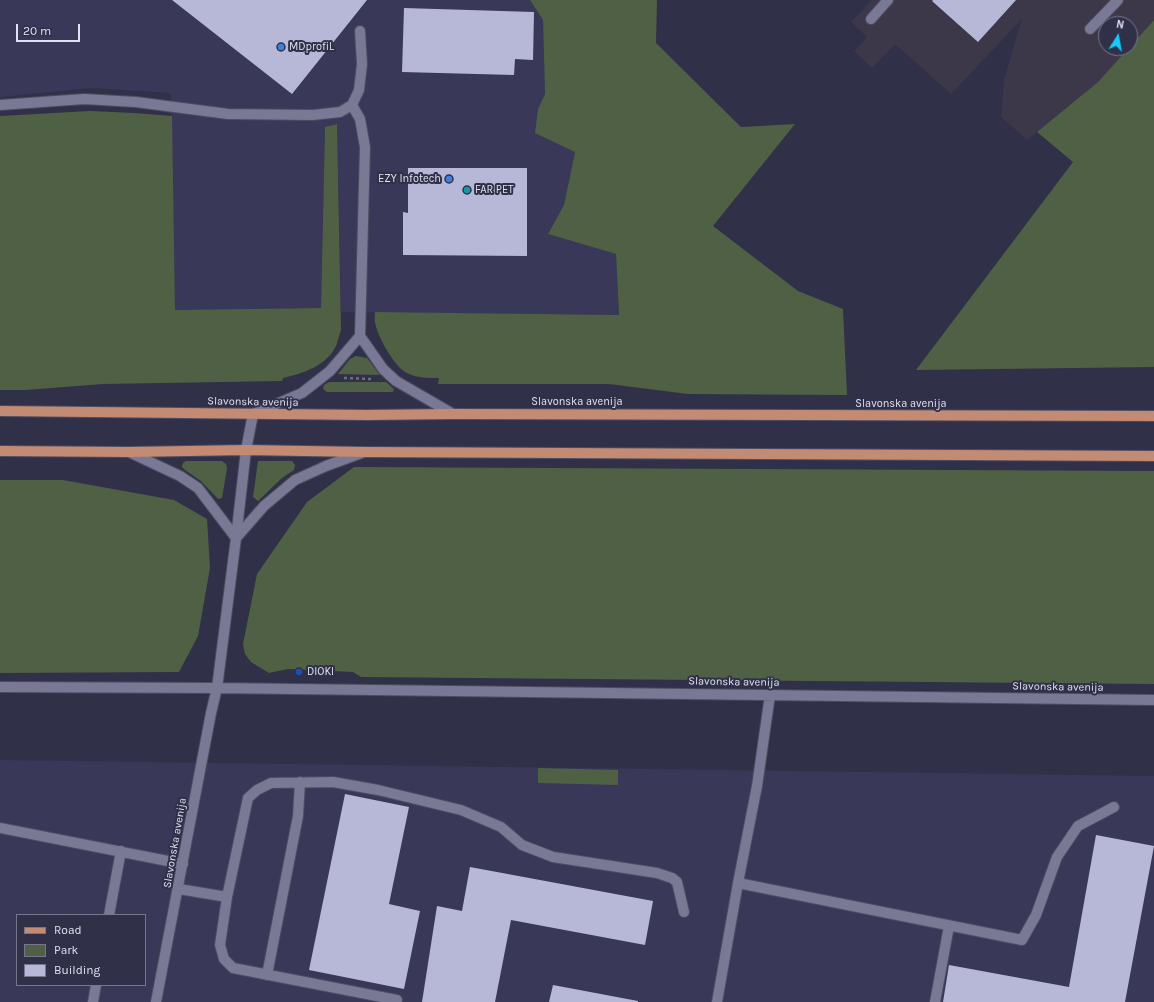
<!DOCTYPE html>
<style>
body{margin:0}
#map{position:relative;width:1154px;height:1002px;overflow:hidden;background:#303049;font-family:Karla,sans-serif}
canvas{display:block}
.legend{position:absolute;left:16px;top:914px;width:130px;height:72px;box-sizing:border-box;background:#303049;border:1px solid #76778c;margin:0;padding:5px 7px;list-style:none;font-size:12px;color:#e0e1f1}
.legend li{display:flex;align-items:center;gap:8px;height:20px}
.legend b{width:20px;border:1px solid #76778c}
.north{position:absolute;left:1098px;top:16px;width:40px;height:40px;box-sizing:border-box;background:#303049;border:1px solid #76778c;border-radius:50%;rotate:11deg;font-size:11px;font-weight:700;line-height:16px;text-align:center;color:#e0e1f1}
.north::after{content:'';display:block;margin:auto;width:14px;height:18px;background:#14cafb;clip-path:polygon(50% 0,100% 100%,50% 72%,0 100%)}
.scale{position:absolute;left:16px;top:24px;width:64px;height:18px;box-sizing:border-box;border:2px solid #e0e1f1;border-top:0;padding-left:5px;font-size:12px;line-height:14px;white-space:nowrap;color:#e0e1f1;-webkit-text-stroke:3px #303049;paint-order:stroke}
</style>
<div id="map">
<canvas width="1154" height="1002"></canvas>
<ul class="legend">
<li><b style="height:5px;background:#c38b73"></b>Road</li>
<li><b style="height:11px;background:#4f6045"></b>Park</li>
<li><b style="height:11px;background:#b7b8d7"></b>Building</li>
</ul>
<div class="north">N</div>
<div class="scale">20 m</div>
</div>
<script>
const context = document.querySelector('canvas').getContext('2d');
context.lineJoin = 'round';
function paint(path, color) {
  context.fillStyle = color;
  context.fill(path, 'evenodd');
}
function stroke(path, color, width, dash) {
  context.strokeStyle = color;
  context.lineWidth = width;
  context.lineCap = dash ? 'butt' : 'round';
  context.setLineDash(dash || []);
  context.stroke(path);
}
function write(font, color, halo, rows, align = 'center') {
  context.font = font + ' Karla,sans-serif';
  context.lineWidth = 4;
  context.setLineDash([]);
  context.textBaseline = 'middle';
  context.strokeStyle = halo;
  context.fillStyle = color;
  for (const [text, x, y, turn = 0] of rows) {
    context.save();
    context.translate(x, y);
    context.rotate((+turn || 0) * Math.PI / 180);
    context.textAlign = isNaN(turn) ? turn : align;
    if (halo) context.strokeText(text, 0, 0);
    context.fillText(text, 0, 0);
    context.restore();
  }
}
paint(new Path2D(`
 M0,0H530L543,20L545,94L538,109L575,152L564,205L548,234L616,254L619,315L341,312L337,124L325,127L321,308L175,310L171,93L92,88L0,97Z
 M0,760L1154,776V1002H0ZM17,915H145V985H17Z`), '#393858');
paint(new Path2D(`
 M872,0H1154V20L1130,47V24H1106V48H1129L1098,82L1027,140L1001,117L1004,80L1022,19L951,94L895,44L872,68L854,51L867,37L851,22Z`), '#3c3849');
paint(new Path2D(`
 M530,0H657L656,43L741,127L795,124L713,226L798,291L843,309L847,395L688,394L609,384H438L439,378C428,378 415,378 405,372C393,364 377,336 375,322C374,319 375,315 375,312L619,315L616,254L548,234L564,205L575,152L535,133L538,109L545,94L543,20Z
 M1154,20V367L916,370L1073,162L1037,132L1098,82Z
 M90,111L134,113L172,116L175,310L321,308L325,127L337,124L341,330C339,335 338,341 336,346C326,366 304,373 283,378L282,381L103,384L26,390H0V116Z
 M356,356L367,358L380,375L338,374L350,359Z
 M329,382H386L394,389L393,392H327L323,389L324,385Z
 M186,461H222L226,464L227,468L222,498L218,499L201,481L185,470L182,467L183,463Z
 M258,461H292L295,465L294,470L282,478L258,501L253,497Z
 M354,467L1154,471V684L361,677L353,672L288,669L269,673L251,662L245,654L243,644L257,574L307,502Z
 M0,480H63L174,500L207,519L210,568L198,636L179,672L0,673Z
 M538,768L618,770V785L538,783Z`), '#4f6045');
paint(new Path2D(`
 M172,0H367L292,94Z
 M933,0H1016L978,42L932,1Z
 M404,8L534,12L533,60L515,59L514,75L402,72Z
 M408,168H527V256L403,255V212L408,213Z
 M345,794L409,807L389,904L420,911L404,989L309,970Z
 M1096,835L1154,846L1125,1002H943L949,965L1069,987Z
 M470,867L653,901L645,945L511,920L495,1002H422L437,906L462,911Z
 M553,985L638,1001V1002H549Z`), '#b7b8d7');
const minor = new Path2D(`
 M871,19L888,0
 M1090,29L1118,0
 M0,105L84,99L136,102L228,114L313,115L340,112L352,105L359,90L362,64L360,31
 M352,105L360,119L365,147L360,336L383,369L396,381L453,414
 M129,452L180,476L198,488L236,538
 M236,538L264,506L295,480L326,466L364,452
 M0,687L217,688L1154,700
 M0,828L183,864
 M738,883L1022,940L1036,915L1057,857L1078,826L1114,807
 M179,889L227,897L220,945L224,959L233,968L397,1000
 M227,897L248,798L257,790L271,783L333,782L378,790L461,810L501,827L522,845L553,857L657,873L672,878L677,882L684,912
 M109,915L121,851
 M267,975L298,816L300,782
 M93,1002L96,985
 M156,1002L211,713L217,688L236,538L246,450L253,414L302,393L330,371L360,336
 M717,1002L738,883L757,786L770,695
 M935,1002L949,926`);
const major = new Path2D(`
 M0,411L367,415L453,414L1154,416
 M0,451L129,452L246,450L364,452L1154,456`);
stroke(minor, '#4c4c61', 12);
stroke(major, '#4c4c61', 12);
stroke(new Path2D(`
 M344,378L371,379`), '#6d6e84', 2.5, [3, 3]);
stroke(minor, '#797996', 10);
stroke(major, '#c38b73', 10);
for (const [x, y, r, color] of [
 [281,47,4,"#3f7fe0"],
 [449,179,4,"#3f7fe0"],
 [467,190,4,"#0f9aa8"],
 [299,672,4,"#1a4fb4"]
]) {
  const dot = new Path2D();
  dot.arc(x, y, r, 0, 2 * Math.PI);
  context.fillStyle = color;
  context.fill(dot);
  stroke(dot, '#303049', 1.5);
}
write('11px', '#e0e1f1', '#303049', [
 ["MDprofiL",289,47],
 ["EZY Infotech",441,179,"right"],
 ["FAR PET",475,190],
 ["DIOKI",307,672]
], 'left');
write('11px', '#e0e1f1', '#303049', [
 ["Slavonska avenija",253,402,1],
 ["Slavonska avenija",577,402],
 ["Slavonska avenija",901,404],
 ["Slavonska avenija",734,682,1],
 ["Slavonska avenija",1058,687,1],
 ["Slavonska avenija",175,843,-80]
]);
</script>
